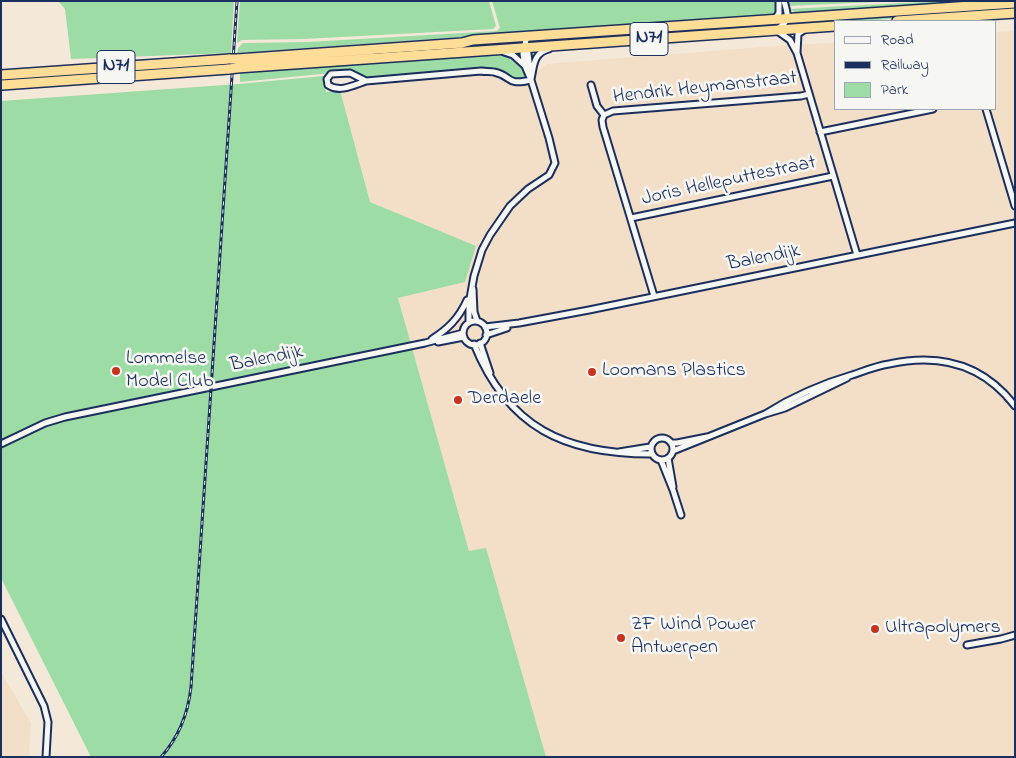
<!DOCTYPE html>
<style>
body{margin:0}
#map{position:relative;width:1016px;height:758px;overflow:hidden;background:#f4e8d9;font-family:"Indie Flower",sans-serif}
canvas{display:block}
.frame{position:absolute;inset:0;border:2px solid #1b2f5e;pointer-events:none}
.legend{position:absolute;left:834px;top:20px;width:162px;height:90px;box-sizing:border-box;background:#f6f6f2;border:1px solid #9ea6b7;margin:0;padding:6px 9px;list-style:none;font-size:15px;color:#1b2f5e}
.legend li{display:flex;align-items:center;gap:10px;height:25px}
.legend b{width:25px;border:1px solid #9ea6b7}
</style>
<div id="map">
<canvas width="1016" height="758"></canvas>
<div class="frame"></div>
<ul class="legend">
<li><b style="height:6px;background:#f6f6f2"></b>Road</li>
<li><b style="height:6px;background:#1b2f5e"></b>Railway</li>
<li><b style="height:14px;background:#9ddca5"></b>Park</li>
</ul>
</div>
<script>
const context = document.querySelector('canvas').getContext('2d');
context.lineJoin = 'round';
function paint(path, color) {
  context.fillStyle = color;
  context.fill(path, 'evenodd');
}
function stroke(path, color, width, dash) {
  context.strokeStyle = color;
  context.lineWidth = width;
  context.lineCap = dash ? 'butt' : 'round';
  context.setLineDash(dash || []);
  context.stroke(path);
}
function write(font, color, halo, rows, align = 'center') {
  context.font = font + ' "Indie Flower",sans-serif';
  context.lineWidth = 5;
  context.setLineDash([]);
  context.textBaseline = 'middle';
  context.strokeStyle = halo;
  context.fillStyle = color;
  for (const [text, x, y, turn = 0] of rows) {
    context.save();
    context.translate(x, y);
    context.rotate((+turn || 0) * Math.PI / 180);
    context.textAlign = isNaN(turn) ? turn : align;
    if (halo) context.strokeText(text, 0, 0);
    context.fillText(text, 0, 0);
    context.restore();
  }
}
paint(new Path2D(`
 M1015,31V757H546L486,549L469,551L398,298L465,282L475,246L370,202L340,90L352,89L364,83L487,73L496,75L511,84L518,85L522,84L547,64L787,45L835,43V109H995V32Z
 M1,672L31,723L29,757H1Z`), '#f3dfc8');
paint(new Path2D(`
 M58,1H234L231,53L71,59L65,9Z
 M240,1H489L496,26L493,29L304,39L242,40L237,43Z
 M492,1H777V12L774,15L237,53L238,48L243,43L308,42L497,31L500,28Z
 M785,1H877V2L786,6Z
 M942,1H982L799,14L789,9Z
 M1015,6V10L861,21H835L856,17Z
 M770,24H774L732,28L724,31L544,44V40Z
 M495,43V47L104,75V71Z
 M500,54C513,56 520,62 525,74L522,79L515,80L500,72L488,69L367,78L351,71L240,82V73Z
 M324,76L326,92L340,90L370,202L476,246L465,282L398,298L469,551L486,548L546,757H91L1,578V101L238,84Z`), '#9ddca5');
const minor = new Path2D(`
 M784,1C789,17 790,21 776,30L790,40L797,53L857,255
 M775,19L779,13V1
 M527,46L530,69
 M504,52L513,55L524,65
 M797,53L798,34L804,30
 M531,79C534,66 533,53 549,49
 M366,81L350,73L331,74L327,79L328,85C340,93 354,85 366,81L481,71C486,72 490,71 494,72C513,76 505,86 531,80
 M591,85L597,106L604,115
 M986,109L1015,206
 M604,115L613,111L801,96L809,94
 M604,115L602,120L603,127L654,296
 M820,132L933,109
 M631,218L833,176
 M473,289L474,312L477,321
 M463 333a12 12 0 1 1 24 0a12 12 0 1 1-24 0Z
 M469,322V304L474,276L482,250L490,235L510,206L528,189L549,175L555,163L549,138L531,80L525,66L523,54L526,40
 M485,327L519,323L589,310L1015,223
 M486,335L507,328
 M432,339C448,329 459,318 467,300
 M438,342L464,337
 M480,343L490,373
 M474,344C508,428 565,454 651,454
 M765,414C792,397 821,384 852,375C864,371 876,366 889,364C939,353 983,364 1015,406
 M651 449a11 11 0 1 1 22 0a11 11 0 1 1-22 0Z
 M672,443H677L707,437
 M1,444L45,423L65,417L425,343L463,333
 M673,451L765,414L785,408L847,378
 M619,452L650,447
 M668,458L673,487
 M661,460L673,490L681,515
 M1,619L44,706L48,722L46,757
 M967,645L1001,639L1015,635`);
const trunk = new Path2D(`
 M897,21L1015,13
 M237,59L462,43L473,40L1015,3
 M237,68L835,26
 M1,75L230,59
 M2,85L229,69`);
stroke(minor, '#1b2f5e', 9);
stroke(trunk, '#1b2f5e', 12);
stroke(minor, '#f6f6f2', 5);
stroke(trunk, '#fedd96', 9);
const rail = new Path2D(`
 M161,757C179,737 188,714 191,687L237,1`);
stroke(rail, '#1b2f5e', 3);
stroke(rail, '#f6f6f2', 1, [4]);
const trunkBridge = new Path2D(`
 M230,59H237
 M229,69L237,68`);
stroke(trunkBridge, '#1b2f5e', 12, []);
stroke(trunkBridge, '#fedd96', 9);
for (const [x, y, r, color] of [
 [116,371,5,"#c8321e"],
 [592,372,5,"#c8321e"],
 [458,400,5,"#c8321e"],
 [875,629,5,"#c8321e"],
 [621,638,5,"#c8321e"]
]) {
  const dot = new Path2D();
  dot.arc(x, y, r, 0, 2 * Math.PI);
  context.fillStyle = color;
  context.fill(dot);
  stroke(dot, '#f6f6f2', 2);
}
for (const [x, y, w] of [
 [649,39,38],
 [116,67,38]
]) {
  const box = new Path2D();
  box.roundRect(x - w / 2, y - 16.5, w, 33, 4);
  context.fillStyle = '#f6f6f2';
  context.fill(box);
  stroke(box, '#1b2f5e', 1);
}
write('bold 19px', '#1b2f5e', null, [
 ["N71",649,39],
 ["N71",116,67]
]);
write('20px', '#1b2f5e', '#f6f6f2', [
 ["Hendrik Heymanstraat",705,89,-6],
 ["Joris Helleputtestraat",729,182,-12],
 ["Balendijk",764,259,-11],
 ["Balendijk",267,360,-11]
]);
write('20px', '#1b2f5e', '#f6f6f2', [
 ["Lommelse",126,360],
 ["Model Club",126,383],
 ["Loomans Plastics",602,372],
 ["Derdaele",468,400],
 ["ZF Wind Power",631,626],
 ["Antwerpen",631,649],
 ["Ultrapolymers",885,629]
], 'left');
</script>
